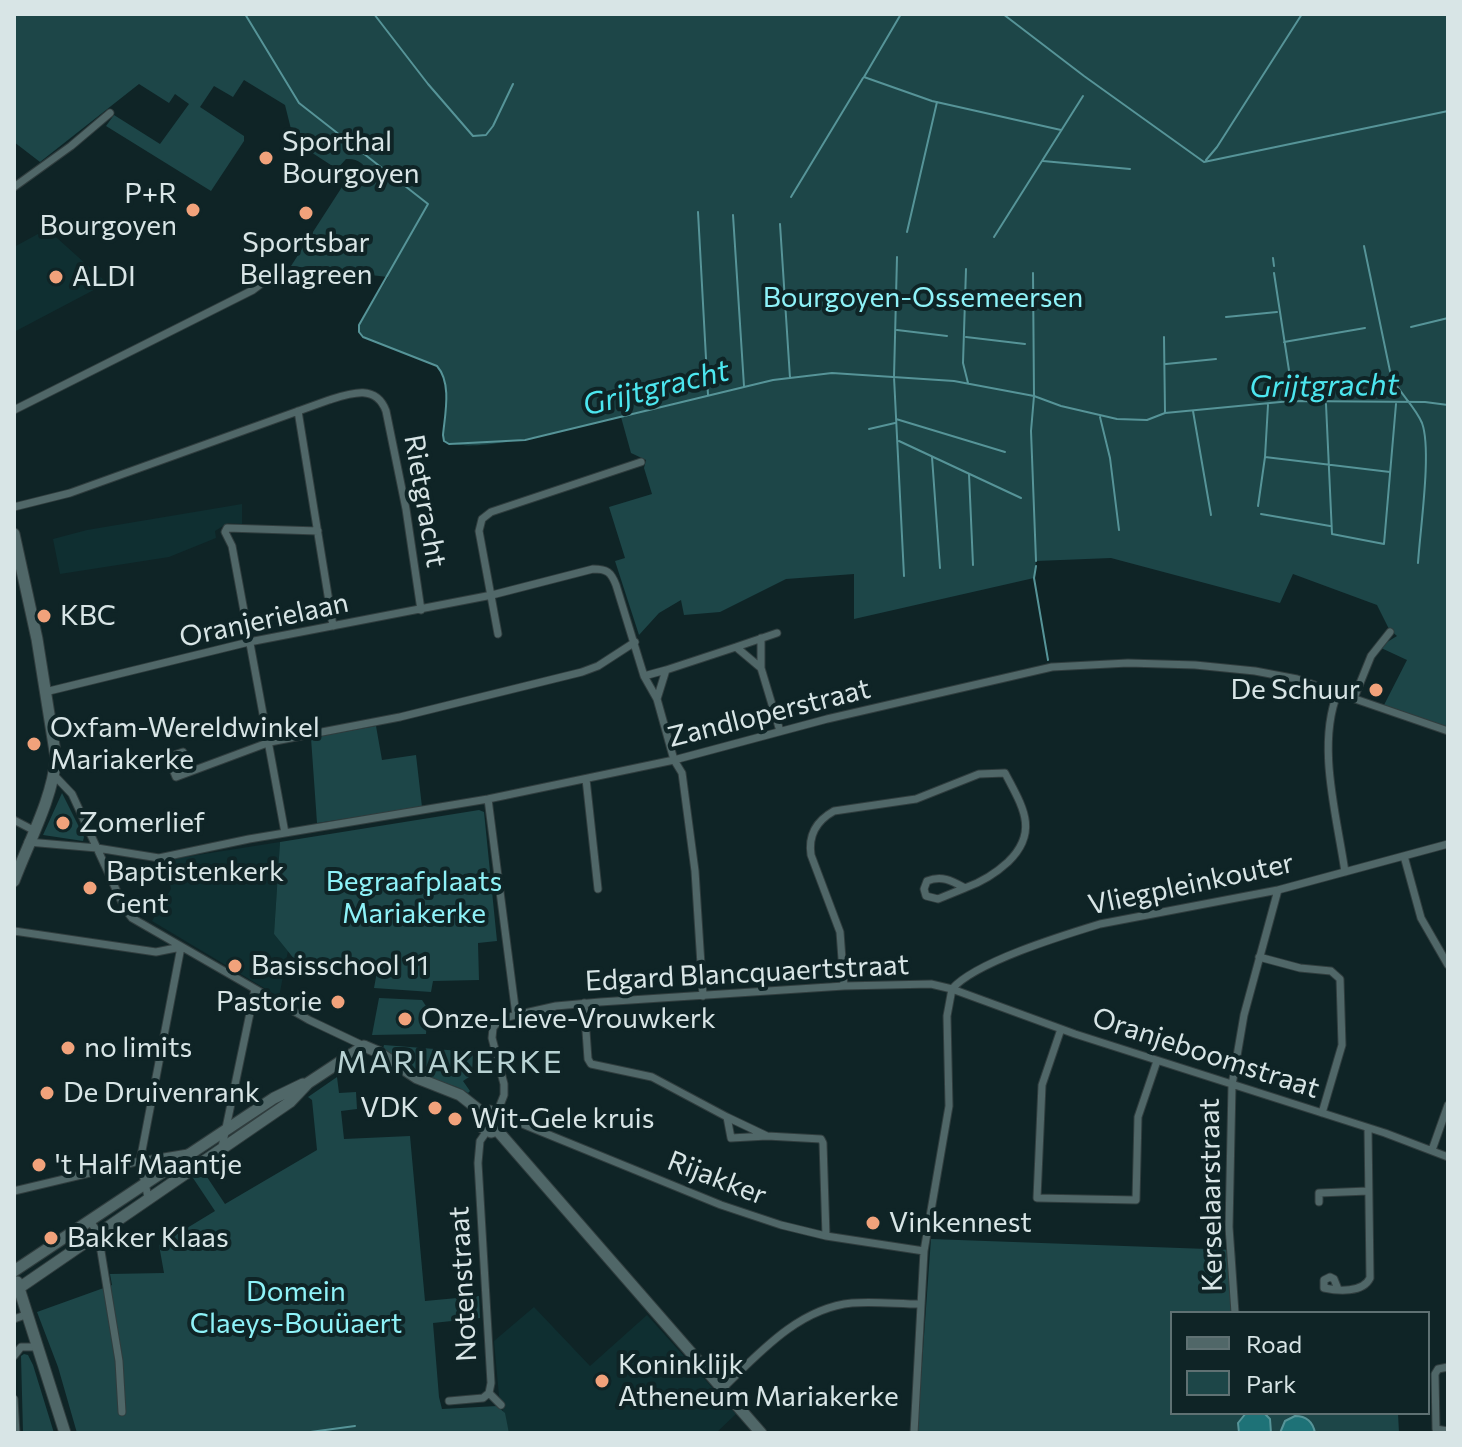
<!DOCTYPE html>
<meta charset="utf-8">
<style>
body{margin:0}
#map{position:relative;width:1462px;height:1447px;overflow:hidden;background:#0f2426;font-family:Commissioner,sans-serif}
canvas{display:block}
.frame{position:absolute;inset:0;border:16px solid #d8e5e6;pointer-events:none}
.legend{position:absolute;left:1170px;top:1311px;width:260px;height:104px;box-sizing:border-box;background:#0f2426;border:2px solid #5f7173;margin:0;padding:10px 14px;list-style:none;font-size:24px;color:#d8e5e6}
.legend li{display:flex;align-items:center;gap:16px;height:40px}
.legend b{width:40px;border:2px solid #5f7173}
</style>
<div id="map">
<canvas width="1462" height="1447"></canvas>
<div class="frame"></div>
<ul class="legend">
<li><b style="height:10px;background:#506768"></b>Road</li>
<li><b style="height:22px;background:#1d4648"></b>Park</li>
</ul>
</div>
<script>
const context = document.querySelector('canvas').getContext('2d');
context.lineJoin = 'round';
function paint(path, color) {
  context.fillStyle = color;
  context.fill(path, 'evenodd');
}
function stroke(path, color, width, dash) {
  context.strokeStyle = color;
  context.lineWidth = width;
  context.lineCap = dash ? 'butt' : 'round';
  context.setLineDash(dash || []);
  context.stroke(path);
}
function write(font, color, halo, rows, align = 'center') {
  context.font = font + ' Commissioner,sans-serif';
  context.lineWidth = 8;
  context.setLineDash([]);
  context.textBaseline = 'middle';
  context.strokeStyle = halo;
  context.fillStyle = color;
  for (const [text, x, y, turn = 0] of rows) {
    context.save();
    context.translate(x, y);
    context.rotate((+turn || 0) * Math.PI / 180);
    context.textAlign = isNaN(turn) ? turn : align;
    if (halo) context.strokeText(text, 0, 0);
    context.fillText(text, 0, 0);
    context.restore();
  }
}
paint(new Path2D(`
 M47,229L107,283L14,332V247Z
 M242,504V524L228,523L215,531L216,538L169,557L60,574L53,539L87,530Z
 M280,842L274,934L288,951L279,997L152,921L171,889L166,860Z
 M534,1307L590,1366L647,1315L736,1414L716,1433H509L499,1396L494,1341Z`), '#0f2f31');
paint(new Path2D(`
 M14,14H1448V727L1384,705L1407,660L1379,647L1397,636L1389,629L1377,605L1293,574L1280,603L1111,558L1036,561L1034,578L854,619V574L786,579L720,612L684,615L681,600L659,613L639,635L615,561L625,558L609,507L652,494L644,468L646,460L631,453L621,417C587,425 471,457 444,441C441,417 455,386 436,366L363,337L359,332V325L388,277L291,266L342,187L355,190C375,181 368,157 346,159L337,169L294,141L285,105L244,80L233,97L214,86L200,107L244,136V141L211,191L106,126L114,115L160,144L189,104L175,94L169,103L139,84L40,162L14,142Z
 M376,726L382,760L416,755L422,807L317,823L311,738Z
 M62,793L84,837L83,841L43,835Z
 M479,810L484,812L497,941L478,943L479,980L433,981L431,992L374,988L378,966L295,960L274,934L280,842Z
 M379,998L422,1000L428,1009L426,1034L372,1035Z
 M384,1045L473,1052L472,1075L463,1081L470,1091L468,1093C455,1084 440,1083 426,1076C411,1069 397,1059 383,1049Z
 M337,1077L339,1093L356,1092L357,1109L341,1111L344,1139L410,1136L425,1301L479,1296L480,1318L433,1323L439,1397L442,1409L497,1406L505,1413L509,1433H77L58,1367L37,1312L112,1285L110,1274L164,1273L159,1245L215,1211L191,1175L201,1168L225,1204L317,1150L312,1100L308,1097Z
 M931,1239L1235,1250L1238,1313H1172V1413H1398L1399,1433H917Z
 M24,1354L28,1355L33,1365L54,1433H23L21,1356Z`), '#1d4648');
const water = new Path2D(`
 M1246,1413H1264L1270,1419L1271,1433H1239L1238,1423Z
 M1295,1416C1307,1416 1313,1422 1315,1433H1280L1285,1421Z`);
paint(water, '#1e7277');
stroke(water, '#569498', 2);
stroke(new Path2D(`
 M245,14L299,103L428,204L359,325V332L363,337L437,366C452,383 445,414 443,435L444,441L449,444L525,440L773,380L832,373L954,381L1034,396L1061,406L1117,419L1147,420L1165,413L1291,401L1425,402L1448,405
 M374,14L428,84L473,136L486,135L493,126L513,84
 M901,14L864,77L932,101L1061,130
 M1003,14L1084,76L1204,162L1448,111
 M1206,160L1217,147L1302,14
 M1043,161L1130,169
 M791,197L863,78
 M698,212L708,395
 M733,215L744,386
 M780,224L790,378
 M907,232L937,102
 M994,237L1083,96
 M1364,246L1391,376C1399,393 1415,406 1422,423C1432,450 1420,530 1418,563
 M897,257L894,377L904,576
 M1273,258L1274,266
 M966,269L963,363L968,383
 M1033,273L1034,396L1031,431L1036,561
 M1274,273L1292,390
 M1226,317L1277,312
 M1411,327L1448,318
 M897,330L947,336
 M966,337L1025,344
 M1164,337L1165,412
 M1284,342L1365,328
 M1166,364L1216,359
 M1326,404L1332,534L1384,544L1396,404
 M1268,405L1265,457L1390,472
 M1193,411L1211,515
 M1100,417L1110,458L1119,530
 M896,419L1005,452
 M869,429L895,423
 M899,441L1021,498
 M932,457L940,568
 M969,474L973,565
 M1258,506L1265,457
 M1261,514L1330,526
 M1036,566L1034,578L1048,660
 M303,1433L355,1426`), '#569498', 2);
const street = new Path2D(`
 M14,187L71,146L110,113
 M14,410L253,290L273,275
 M298,411L333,626
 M14,507L70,493L329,400C351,393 376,384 386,411L406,509L421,610
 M498,634L479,531L482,519L491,512L641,462
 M736,647L777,633
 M761,668V638
 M644,676L666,670
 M45,692L249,642L492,595L593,569C607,569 611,572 616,585L644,676L657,699L674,760L682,773L695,871L703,996
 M1338,692C1316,745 1337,816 1345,872
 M1354,698L1371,656L1390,632
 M657,699L666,670L736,647L761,668L780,731
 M191,771L183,752L168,757L176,777L270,742L400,717L582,672L598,666L635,642
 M54,775L72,794L125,909L132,918L309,1020L364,1046
 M586,779L598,889
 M488,799L516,1015
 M14,820L33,830
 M285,833L232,546L225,532L227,528L318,531
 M28,842L97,848L159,858L249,839L488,799L674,760L827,719L1052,667L1128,663L1195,665L1255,671L1297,679L1448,731
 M1404,856L1421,918L1448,965
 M14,931L156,952L181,947
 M1259,957L1300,968L1331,971L1340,979L1342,1045L1322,1113
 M844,986L840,932L811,855C808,835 816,821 834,811L916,799L979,774L1005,773C1022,806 1040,831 1008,862C995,874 982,882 965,888C952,881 942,875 927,881L924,889L926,896L938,899L965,888
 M952,989C975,962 1064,935 1100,924L1278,890L1448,844
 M584,1003L588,1059L591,1064L652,1077L727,1117L731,1138L767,1136L821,1139L823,1143L826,1236
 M1061,1029L1042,1085L1037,1198L1136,1200L1138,1117L1157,1061
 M497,1113L504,1095V1084L492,1038L493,1028L499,1020L516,1015L556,1006L600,1002L844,986L931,984L952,989L1075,1034L1385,1133L1448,1157
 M727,1117L767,1136
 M502,1120L515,1121L721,1205L781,1225L826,1236L924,1251
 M487,1131L480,1141L478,1163L491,1383L489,1393
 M222,1147L255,989
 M1432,1150L1448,1105
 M14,1191L140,1161L188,1153
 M148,1197L140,1161L181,947
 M1319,1202V1193L1368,1191
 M90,1221L98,1233L119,1361L122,1412
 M1338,1289L1334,1279L1330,1277L1324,1280V1288C1338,1291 1363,1293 1370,1278L1368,1128
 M1235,1313L1229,1227L1232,1085L1244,1015L1278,890
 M14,1319L28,1314
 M14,1356L21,1347H39
 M1448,1367L1438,1369L1435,1374L1436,1429L1448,1431
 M723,1388C759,1353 799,1308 852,1303C874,1301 898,1304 921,1304
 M489,1393L501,1405
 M14,1399L16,1433
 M449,1401L483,1398L489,1393
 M914,1433L924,1251L949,1106L947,1016L952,989`);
const secondary = new Path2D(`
 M14,534L37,639L56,758C52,800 29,841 14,881
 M484,1114L490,1111L499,1115L502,1123L497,1130
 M484,1114L481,1120L482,1127L491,1132L497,1130
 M497,1130L761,1433
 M14,1271L274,1098L303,1084
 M17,1282L65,1433
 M19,1288L290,1102L308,1083L364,1046L378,1052L417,1078L460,1095L484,1114`);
stroke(street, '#303d3e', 9);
stroke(secondary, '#303d3e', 13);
stroke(street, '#506768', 7);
stroke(secondary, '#506768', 11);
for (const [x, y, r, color] of [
 [266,158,8,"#f1a27b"],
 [193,210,8,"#f1a27b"],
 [306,213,8,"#f1a27b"],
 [56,277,8,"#f1a27b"],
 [44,616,8,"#f1a27b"],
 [1376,690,8,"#f1a27b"],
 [34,744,8,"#f1a27b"],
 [63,823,8,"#f1a27b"],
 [90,888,8,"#f1a27b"],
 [235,966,8,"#f1a27b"],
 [338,1002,8,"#f1a27b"],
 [405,1019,8,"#f1a27b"],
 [68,1048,8,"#f1a27b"],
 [47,1093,8,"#f1a27b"],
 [435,1108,8,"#f1a27b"],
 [455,1119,8,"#f1a27b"],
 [39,1165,8,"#f1a27b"],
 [873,1223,8,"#f1a27b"],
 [51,1238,8,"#f1a27b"],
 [602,1381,8,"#f1a27b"]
]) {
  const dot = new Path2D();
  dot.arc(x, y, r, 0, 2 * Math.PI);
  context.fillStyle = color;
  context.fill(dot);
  stroke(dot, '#0f2426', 3);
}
write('28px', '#d8e5e6', '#0f2426', [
 ["Sporthal",282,142],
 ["Bourgoyen",282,174],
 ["P+R",177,194,"right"],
 ["Bourgoyen",177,226,"right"],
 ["Sportsbar",306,243,"center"],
 ["Bellagreen",306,275,"center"],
 ["ALDI",72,277],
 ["KBC",60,616],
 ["De Schuur",1360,690,"right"],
 ["Oxfam-Wereldwinkel",50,728],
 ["Mariakerke",50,760],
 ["Zomerlief",79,823],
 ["Baptistenkerk",106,872],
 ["Gent",106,904],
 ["Basisschool 11",251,966],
 ["Pastorie",322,1002,"right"],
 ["Onze-Lieve-Vrouwkerk",421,1019],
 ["no limits",84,1048],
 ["De Druivenrank",63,1093],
 ["VDK",419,1108,"right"],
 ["Wit-Gele kruis",471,1119],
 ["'t Half Maantje",55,1165],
 ["Vinkennest",889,1223],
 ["Bakker Klaas",67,1238],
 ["Koninklijk",618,1365],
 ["Atheneum Mariakerke",618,1397]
], 'left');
write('28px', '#8ef2f8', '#0f2426', [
 ["Bourgoyen-Ossemeersen",923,298],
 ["Begraafplaats",414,882],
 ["Mariakerke",414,914],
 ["Domein",296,1292],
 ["Claeys-Bouüaert",296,1324]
]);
write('28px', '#d8e5e6', '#0f2426', [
 ["Rietgracht",425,501,80],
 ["Oranjerielaan",264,620,-12],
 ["Zandloperstraat",769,713,-14],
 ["Vliegpleinkouter",1191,884,-12],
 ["Edgard Blancquaertstraat",747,973,-3],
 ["Oranjeboomstraat",1206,1053,18],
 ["Rijakker",717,1178,21],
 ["Kerselaarstraat",1211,1195,-91],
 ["Notenstraat",463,1284,-93]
]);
write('italic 30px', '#4ce6ef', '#0f2426', [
 ["Grijtgracht",1324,386,-1],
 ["Grijtgracht",656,388,-14]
]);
context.letterSpacing = '2px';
write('32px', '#b8d2d3', '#0f2426', [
 ["MARIAKERKE",450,1062]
]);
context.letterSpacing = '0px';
</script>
